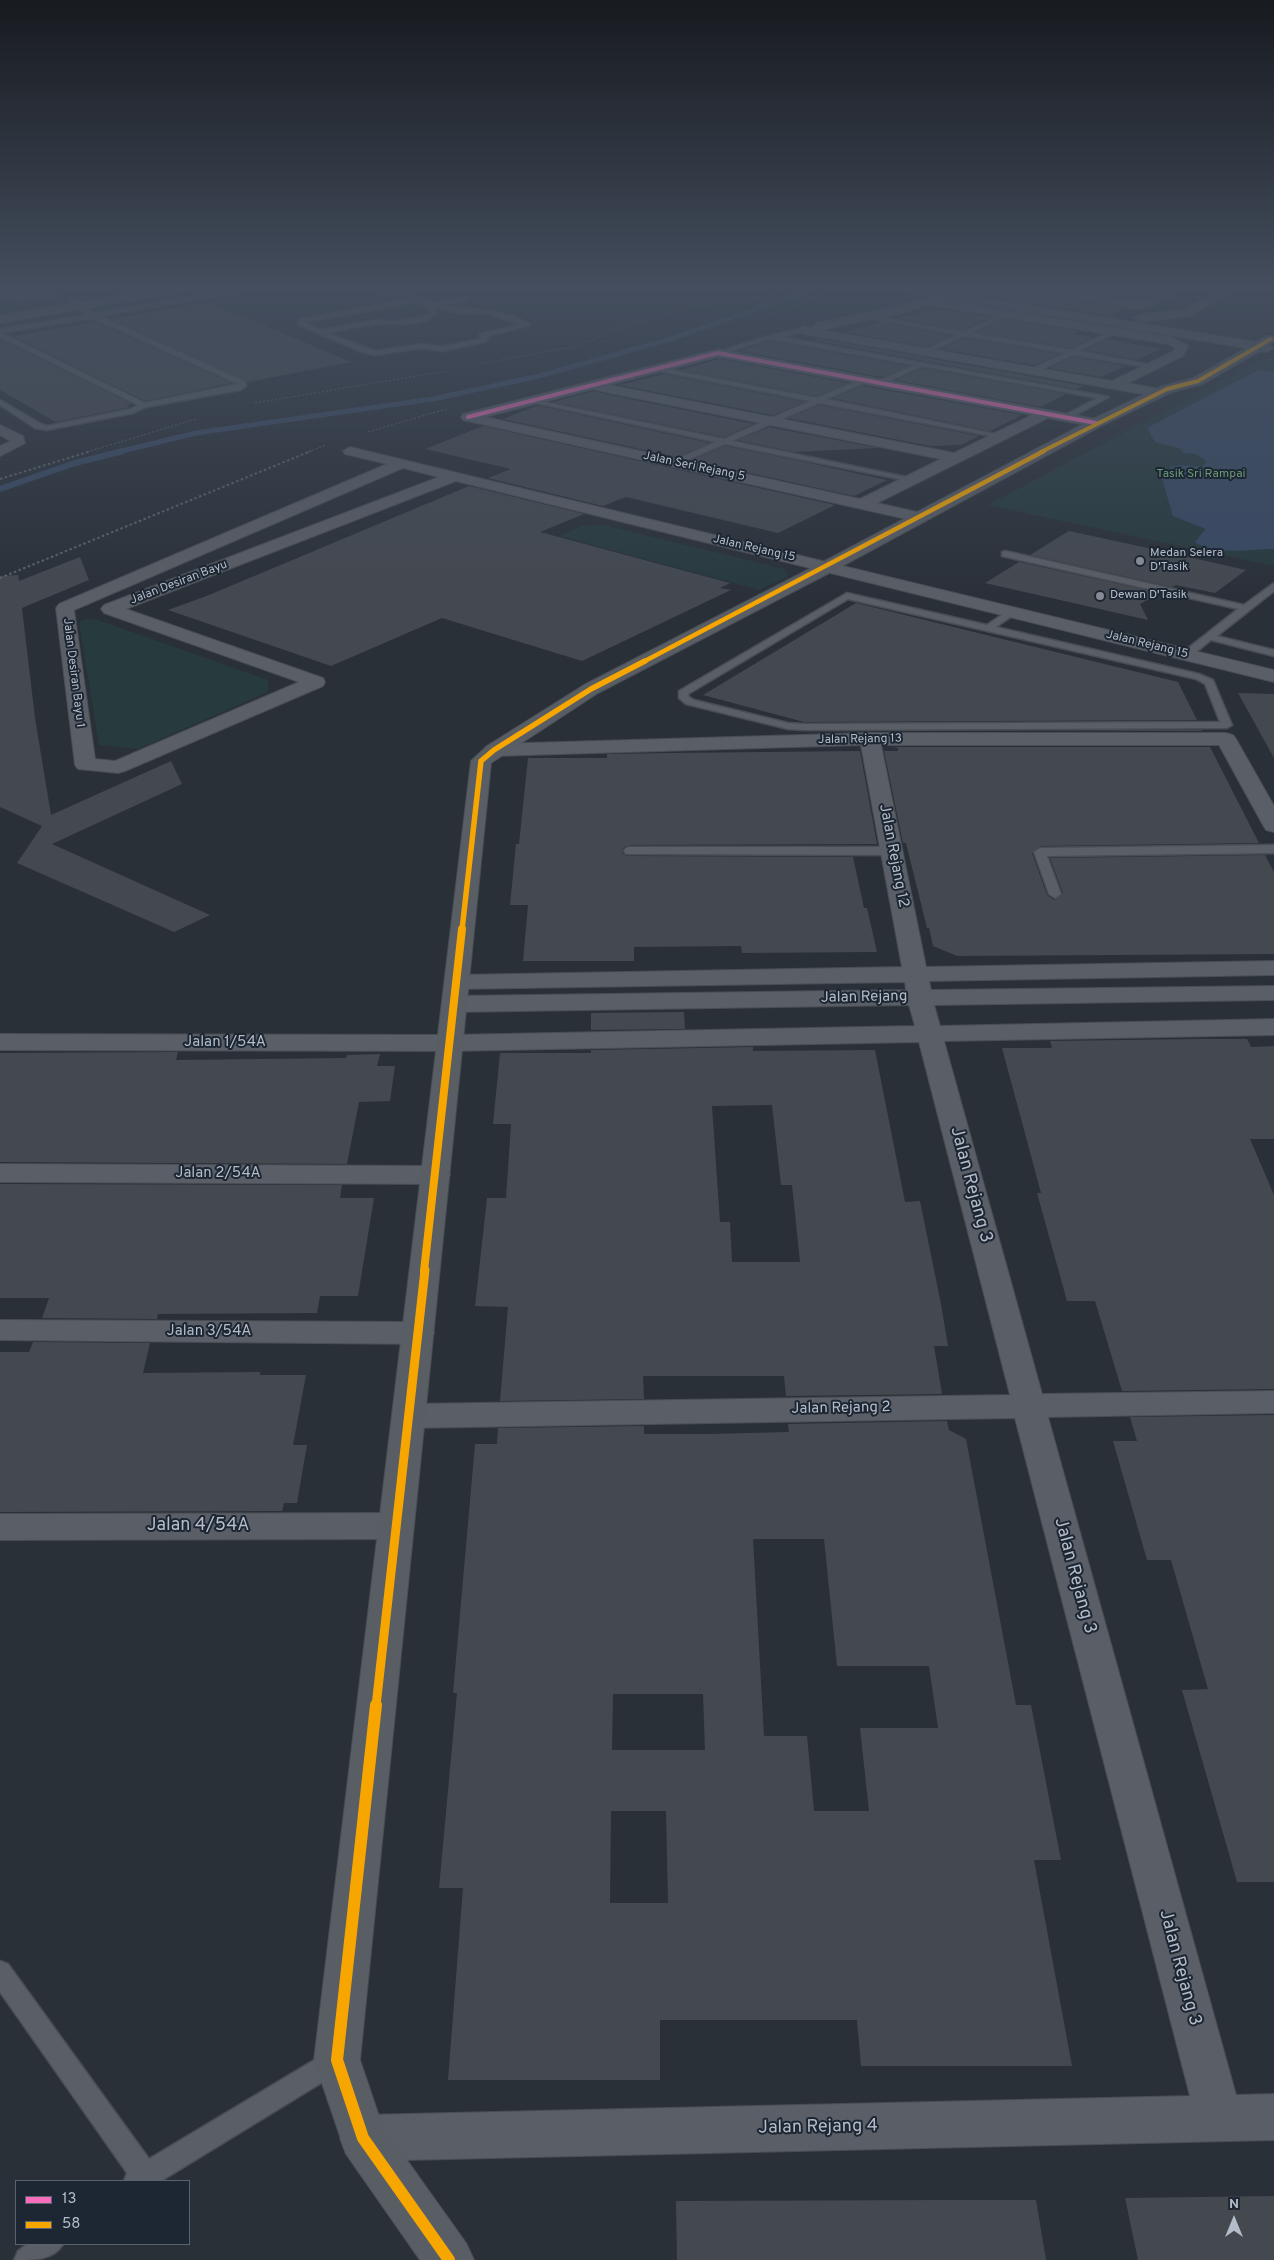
<!DOCTYPE html>
<style>
body{margin:0}
#map{position:relative;width:1274px;height:2260px;overflow:hidden;background:#2a3038;font-family:Overpass,sans-serif}
canvas{display:block}
.legend{position:absolute;left:15px;top:2180px;width:175px;height:65px;box-sizing:border-box;background:#1d2633;border:1px solid #59626f;margin:0;padding:6px 9px;list-style:none;font-size:15px;color:#b4bcc9}
.legend li{display:flex;align-items:center;gap:10px;height:25px}
.legend b{width:25px;border:1px solid #59626f}
.north{position:absolute;left:1209px;top:2195px;width:50px;height:50px;-webkit-text-stroke:4px #1d2633;paint-order:stroke;rotate:0deg;font-size:14px;font-weight:700;line-height:20px;text-align:center;color:#b4bcc9}
.north::after{content:'';display:block;margin:auto;width:18px;height:22px;background:#b4bcc9;clip-path:polygon(50% 0,100% 100%,50% 72%,0 100%)}
</style>
<div id="map">
<canvas width="1274" height="2260"></canvas>
<ul class="legend">
<li><b style="height:6px;background:#fb6dba"></b>13</li>
<li><b style="height:6px;background:#f7a600"></b>58</li>
</ul>
<div class="north">N</div>
</div>
<script>
const context = document.querySelector('canvas').getContext('2d');
context.lineJoin = 'round';
function paint(path, color) {
  context.fillStyle = color;
  context.fill(path, 'evenodd');
}
function stroke(path, color, width, dash) {
  context.strokeStyle = color;
  context.lineWidth = width;
  context.lineCap = dash ? 'butt' : 'round';
  context.setLineDash(dash || []);
  context.stroke(path);
}
function write(font, color, halo, rows, align = 'center') {
  context.font = font + ' Overpass,sans-serif';
  context.lineWidth = 4;
  context.setLineDash([]);
  context.textBaseline = 'middle';
  context.strokeStyle = halo;
  context.fillStyle = color;
  for (const [text, x, y, turn = 0] of rows) {
    context.save();
    context.translate(x, y);
    context.rotate((+turn || 0) * Math.PI / 180);
    context.textAlign = isNaN(turn) ? turn : align;
    if (halo) context.strokeText(text, 0, 0);
    context.fillText(text, 0, 0);
    context.restore();
  }
}
paint(new Path2D(`
 M1274,358V566L988,505L1260,360Z
 M603,525L784,569L788,576L760,590L560,536L583,526Z
 M95,619L268,680V692L138,749L99,745L79,623L83,620Z`), '#273a3e');
paint(new Path2D(`
 M1258,370L1274,372V549C1251,549 1215,556 1195,542L1206,529L1173,516L1162,479L1171,467L1181,465L1202,467L1207,461L1195,454L1183,453L1181,449L1155,442L1147,428Z`), '#384963');
stroke(new Path2D(`
 M118,452L196,433L433,399L539,376L674,338L818,287`), '#384963', 5);
stroke(new Path2D(`
 M0,489L75,463L123,451`), '#384963', 6);
paint(new Path2D(`
 M948,287H1010L1018,292L1125,309L1110,316L948,290Z
 M1054,287H1153L1162,291L1136,299Z
 M209,302L351,362L248,382L111,319Z
 M946,310L990,317L963,330L897,318L924,311Z
 M1003,319L1078,331L1073,334L1094,337L1071,348L977,332Z
 M96,322L232,383L145,401L13,336Z
 M881,322L951,336L928,347L844,332Z
 M818,338L1084,386L1076,389L811,340Z
 M965,338L1059,354L1034,365L941,349Z
 M0,339L132,404L127,405L130,407L56,422L0,390Z
 M1107,339L1161,349L1137,360L1085,350Z
 M770,341L908,366L882,377L739,351Z
 M1073,357L1126,366L1101,377L1049,368Z
 M719,359L848,383L817,396L680,370Z
 M922,368L1066,394L1040,407L896,380Z
 M664,374L804,402L773,415L619,385Z
 M863,386L1022,415L990,431L832,398Z
 M595,391L600,393L754,424L724,437L553,402Z
 M819,405L979,436L961,445L930,446L788,418Z
 M536,406H539L710,443L677,457L503,419Z
 M483,426L835,505L778,533L626,497L603,506L488,478L511,469L425,449Z
 M769,427L878,448L794,452L738,440Z
 M725,446L800,461L887,480L854,496L691,460Z
 M469,486L584,514L540,532L730,583L720,588L731,590L582,661L442,618L331,666L168,610L209,595Z
 M1069,531L1157,550L1246,570L1215,593L1176,585L1172,587L1030,555Z
 M80,557L89,580L22,608L35,718L51,815L171,761L182,784L52,844L210,915L174,932L17,863L42,826L0,807V576L18,575L19,581Z
 M1019,562L1160,593L1140,604L1148,620L985,583Z
 M856,603L1178,682L1197,720L804,722L703,695Z
 M1238,693L1274,694V758Z
 M1202,730V731H963Z
 M893,747H1210L1259,843L1040,846L1032,853L1047,895L1054,900L1063,893L1050,858L1265,855L1274,872V954L957,956L933,946L929,928H927L906,843H903L884,751H898V748Z
 M860,751L877,844L630,845L624,847L622,852L626,856L853,857L864,908H867L877,952L742,953L741,946L634,947V961H523L528,905H510L516,844H519L528,758H607V754L670,753Z
 M684,1012L685,1029L591,1030V1013Z
 M1199,1039H1247L1251,1047L1274,1046V1139H1250L1274,1195V1389L1122,1391L1095,1301H1067L1037,1193H1041L1002,1048H1052L1050,1041Z
 M753,1047V1051L875,1050L905,1202L920,1201L941,1304L948,1346H934L942,1394L786,1396L784,1376H643L644,1399L500,1401L508,1307L475,1306L487,1198H506L511,1124H493L500,1053H591V1050ZM772,1105L781,1185H792L800,1262H732L730,1222H720L712,1106Z
 M178,1052L176,1060L346,1058L347,1055L380,1054L377,1066H395L390,1101L359,1102L347,1164L0,1162V1053Z
 M0,1184L342,1185L340,1198H374L358,1296H320L317,1313L158,1314L157,1319L42,1318L49,1298H0Z
 M33,1342L150,1343L143,1373L260,1372V1375H306L293,1445H307L297,1503H284L282,1511L0,1512V1352H29Z
 M1274,1415V1882H1237L1182,1690L1208,1689L1171,1560H1147L1113,1441H1137L1130,1417Z
 M947,1421L949,1430L966,1439L1016,1705H1031L1061,1860H1034L1072,2066H861L857,2020H660V2080H448L463,1888H439L457,1693H453L475,1444H497L498,1428L644,1426V1434H708L789,1432L788,1424ZM753,1539H824L837,1666H929L938,1728H860L869,1811H814L807,1736H764ZM613,1694H703L705,1750H612ZM611,1811H666L668,1903H610Z
 M1274,2196V2260H1138L1125,2198Z
 M946,2200H1036L1046,2260H677L676,2201Z`), '#444950');
const lane = new Path2D(`
 M255,287H269L100,316L246,382V386L240,390L146,407L133,413L47,430L35,428L0,405V400L41,424L47,426L131,409L138,405L0,337V329L87,315L68,301L70,298L94,313ZM92,318L238,384L145,403L2,333Z
 M359,287L380,289L402,287L405,289L400,291L431,303L467,297L469,300L441,305C470,311 505,307 530,325L487,336L489,339L485,342L442,351L422,348L375,355L362,352L299,325L298,321L301,319L410,299L391,292L380,293ZM417,302L427,306L430,313L428,315L395,322L377,320L320,330L305,322ZM434,308L461,313L489,314L520,325L480,334L481,339L442,347L422,344L375,351L326,333C343,330 360,325 377,324C393,323 426,328 436,313Z
 M1155,287H1169L1178,290L1175,292Z
 M1006,312L1008,315L971,333L1071,350L1113,330L1115,333L1079,351L1156,366L1152,368L1073,355L1034,373L1031,369L1065,353L965,336L925,354L923,351L957,335L863,317L866,315L963,332Z
 M804,328L806,331L781,337L1109,397L1066,420H1063V416L1098,398L922,366L881,385L878,381L914,365L770,339L720,354L715,353L768,336Z
 M656,367L817,398L864,378L867,382L826,399L1005,436L1001,438L819,403L732,441L911,478L915,480L914,482L725,444L675,465H672V461L716,442L526,401L530,399L724,439L810,401L659,371Z
 M1005,551L1244,605L1274,583V591L1217,636L1274,650V656L1211,640L1190,657H1182V653L1238,609L1002,556V552Z
 M847,593L987,625L1009,610H1015V614L996,627L1199,674L1213,680L1232,725L1227,728L804,730L788,729L686,704L679,698V691ZM848,599L1196,679L1205,684L1220,722L804,724L788,723L694,700L689,697L688,694Z
 M1274,845V853L1047,856L1061,894L1055,898L1049,894L1034,852L1040,848Z
 M630,847H892L898,851L892,855L626,854L624,851L626,848Z
 M0,1961L8,1964L149,2159L326,2053L335,2049L344,2053L347,2061L344,2069L161,2181H124L127,2173L0,1992Z
 M27,2244H63C54,2260 34,2260 14,2260L18,2251Z`);
const street = new Path2D(`
 M0,287L18,294L51,290L57,293L51,296L16,301L0,294Z
 M174,287H201L195,290L0,323V315Z
 M1012,287H1041L1136,301C1156,300 1164,287 1186,287L1153,306L1136,309L1018,290Z
 M1226,287H1241L1190,316L1140,322L1134,318L1140,314L1183,310Z
 M942,292L948,295L940,300L1171,337L1188,346L1183,356L1128,383L1164,390L1166,393L1164,396L1159,397L804,334L798,330L804,326L811,328L817,323L904,305ZM927,305L1168,344L1175,348L1174,351L1112,381L822,330L907,312Z
 M718,349L1096,419L1103,423L1096,427L1048,418L877,503L926,514L928,517L926,520L920,522L472,422L463,420L461,417L463,414ZM718,357L1032,415L954,453L609,385ZM594,389L600,391L941,459L860,499L485,417Z
 M0,425L23,436L25,443L0,456V446L11,441L0,435Z
 M350,447L1274,670V682L456,481L126,609L323,678L325,682L323,686L125,771L118,773L78,769L75,765L56,608L59,604L387,464L345,454L343,451ZM403,468L439,477L104,605L101,609L104,613L299,682L115,761L95,759L74,610Z
 M870,733H1226L1233,735L1236,739L1274,806V832L1266,830L1263,825L1219,745H881L926,967L1274,961V975L929,981L931,990L1274,986V1000L934,1005L940,1026L1274,1019V1035L944,1041L1042,1394L1274,1391V1413L1048,1417L1236,2095L1274,2094V2140L363,2161L346,2154L340,2138L346,2122L363,2115L1190,2096L1015,1418L409,1428L397,1424L393,1416L397,1408L409,1404L1010,1395L919,1042L450,1051L0,1050V1034L450,1035L915,1026L909,1005L455,1012L446,1009L442,1004L446,999L455,996L906,990L905,982L457,989L448,987L445,982L448,977L457,975L902,967L861,745L494,756L487,754L484,750L487,746L494,744Z
 M0,1164L436,1166L446,1169L450,1175L446,1181L436,1184L0,1182Z
 M0,1320L418,1322L429,1326L434,1333L429,1340L418,1344L0,1340Z
 M396,1513L408,1517L414,1526L408,1535L396,1539L0,1540V1514Z`);
const secondary = new Path2D(`
 M890,287H917L1256,342L1267,336H1274V342L1270,345L1273,348L1267,352L1260,351L1203,384L1172,392L1101,426L833,571L598,693L491,763L360,2060L382,2125L466,2243L474,2260H420L346,2154L314,2060L471,761L487,746L584,685L821,563L1091,420L1162,386L1193,378L1246,348L896,290Z`);
stroke(lane, '#484c53', 3);
stroke(street, '#484c53', 2);
stroke(secondary, '#484c53', 2);
stroke(new Path2D(`
 M771,315L843,287
 M479,364L578,346L625,326L682,308L747,301L797,287
 M255,403L446,371
 M368,432L446,409
 M87,452L196,419
 M308,452L326,445`), '#5d636a', 1, [2, 2]);
stroke(new Path2D(`
 M0,479L91,451
 M0,578L311,451`), '#5d636a', 2, [2.5, 2.5]);
paint(lane, '#5a5e66');
paint(street, '#5a5e66');
paint(secondary, '#595d64');
stroke(new Path2D(`
 M468,417L718,353L1096,423`), '#fb6dba', 4);
stroke(new Path2D(`
 M1041,452L1167,389L1198,381L1271,339`), '#f7a600', 4);
stroke(new Path2D(`
 M643,662L1044,451`), '#f7a600', 4.5);
stroke(new Path2D(`
 M462,930L481,761L494,750L591,689L645,661`), '#f7a600', 5.5);
stroke(new Path2D(`
 M424,1271L462,929`), '#f7a600', 8);
stroke(new Path2D(`
 M376,1706L425,1270`), '#f7a600', 9);
stroke(new Path2D(`
 M376,1705L337,2060L363,2138L449,2260`), '#f7a600', 12);
const sky = context.createLinearGradient(0, 0, 0, 603);
sky.addColorStop(0, '#171a1f');
sky.addColorStop(0.48, '#444e5e');
sky.addColorStop(1, '#444e5e00');
context.fillStyle = sky;
context.fillRect(0, 0, 1274, 603);
for (const [x, y, r, color] of [
 [1140,561,5,"#848b96"],
 [1100,596,5,"#848b96"]
]) {
  const dot = new Path2D();
  dot.arc(x, y, r, 0, 2 * Math.PI);
  context.fillStyle = color;
  context.fill(dot);
  stroke(dot, '#1d2633', 2);
}
write('12px', '#b4bcc9', '#1d2633', [
 ["Jalan Seri Rejang 5",694,467,12],
 ["Jalan Rejang 15",754,549,13],
 ["Jalan Desiran Bayu",179,583,-21],
 ["Jalan Rejang 15",1147,645,14],
 ["Jalan Desiran Bayu 1",73,673,83],
 ["Jalan Rejang 13",860,740,-1]
]);
write('12px', '#6b9a76', '#1d2633', [
 ["Tasik Sri Rampai",1201,475]
]);
write('12px', '#b4bcc9', '#1d2633', [
 ["Medan Selera",1150,554],
 ["D'Tasik",1150,568],
 ["Dewan D'Tasik",1110,596]
], 'left');
write('15px', '#b4bcc9', '#1d2633', [
 ["Jalan Rejang 12",893,856,79],
 ["Jalan Rejang",864,998,-1],
 ["Jalan 1/54A",225,1043],
 ["Jalan 2/54A",218,1174],
 ["Jalan 3/54A",209,1332],
 ["Jalan Rejang 2",841,1409,-1]
]);
write('18px', '#b4bcc9', '#1d2633', [
 ["Jalan Rejang 3",970,1185,75],
 ["Jalan 4/54A",198,1526],
 ["Jalan Rejang 3",1074,1576,75],
 ["Jalan Rejang 3",1179,1968,75],
 ["Jalan Rejang 4",818,2128,-1]
]);
</script>
